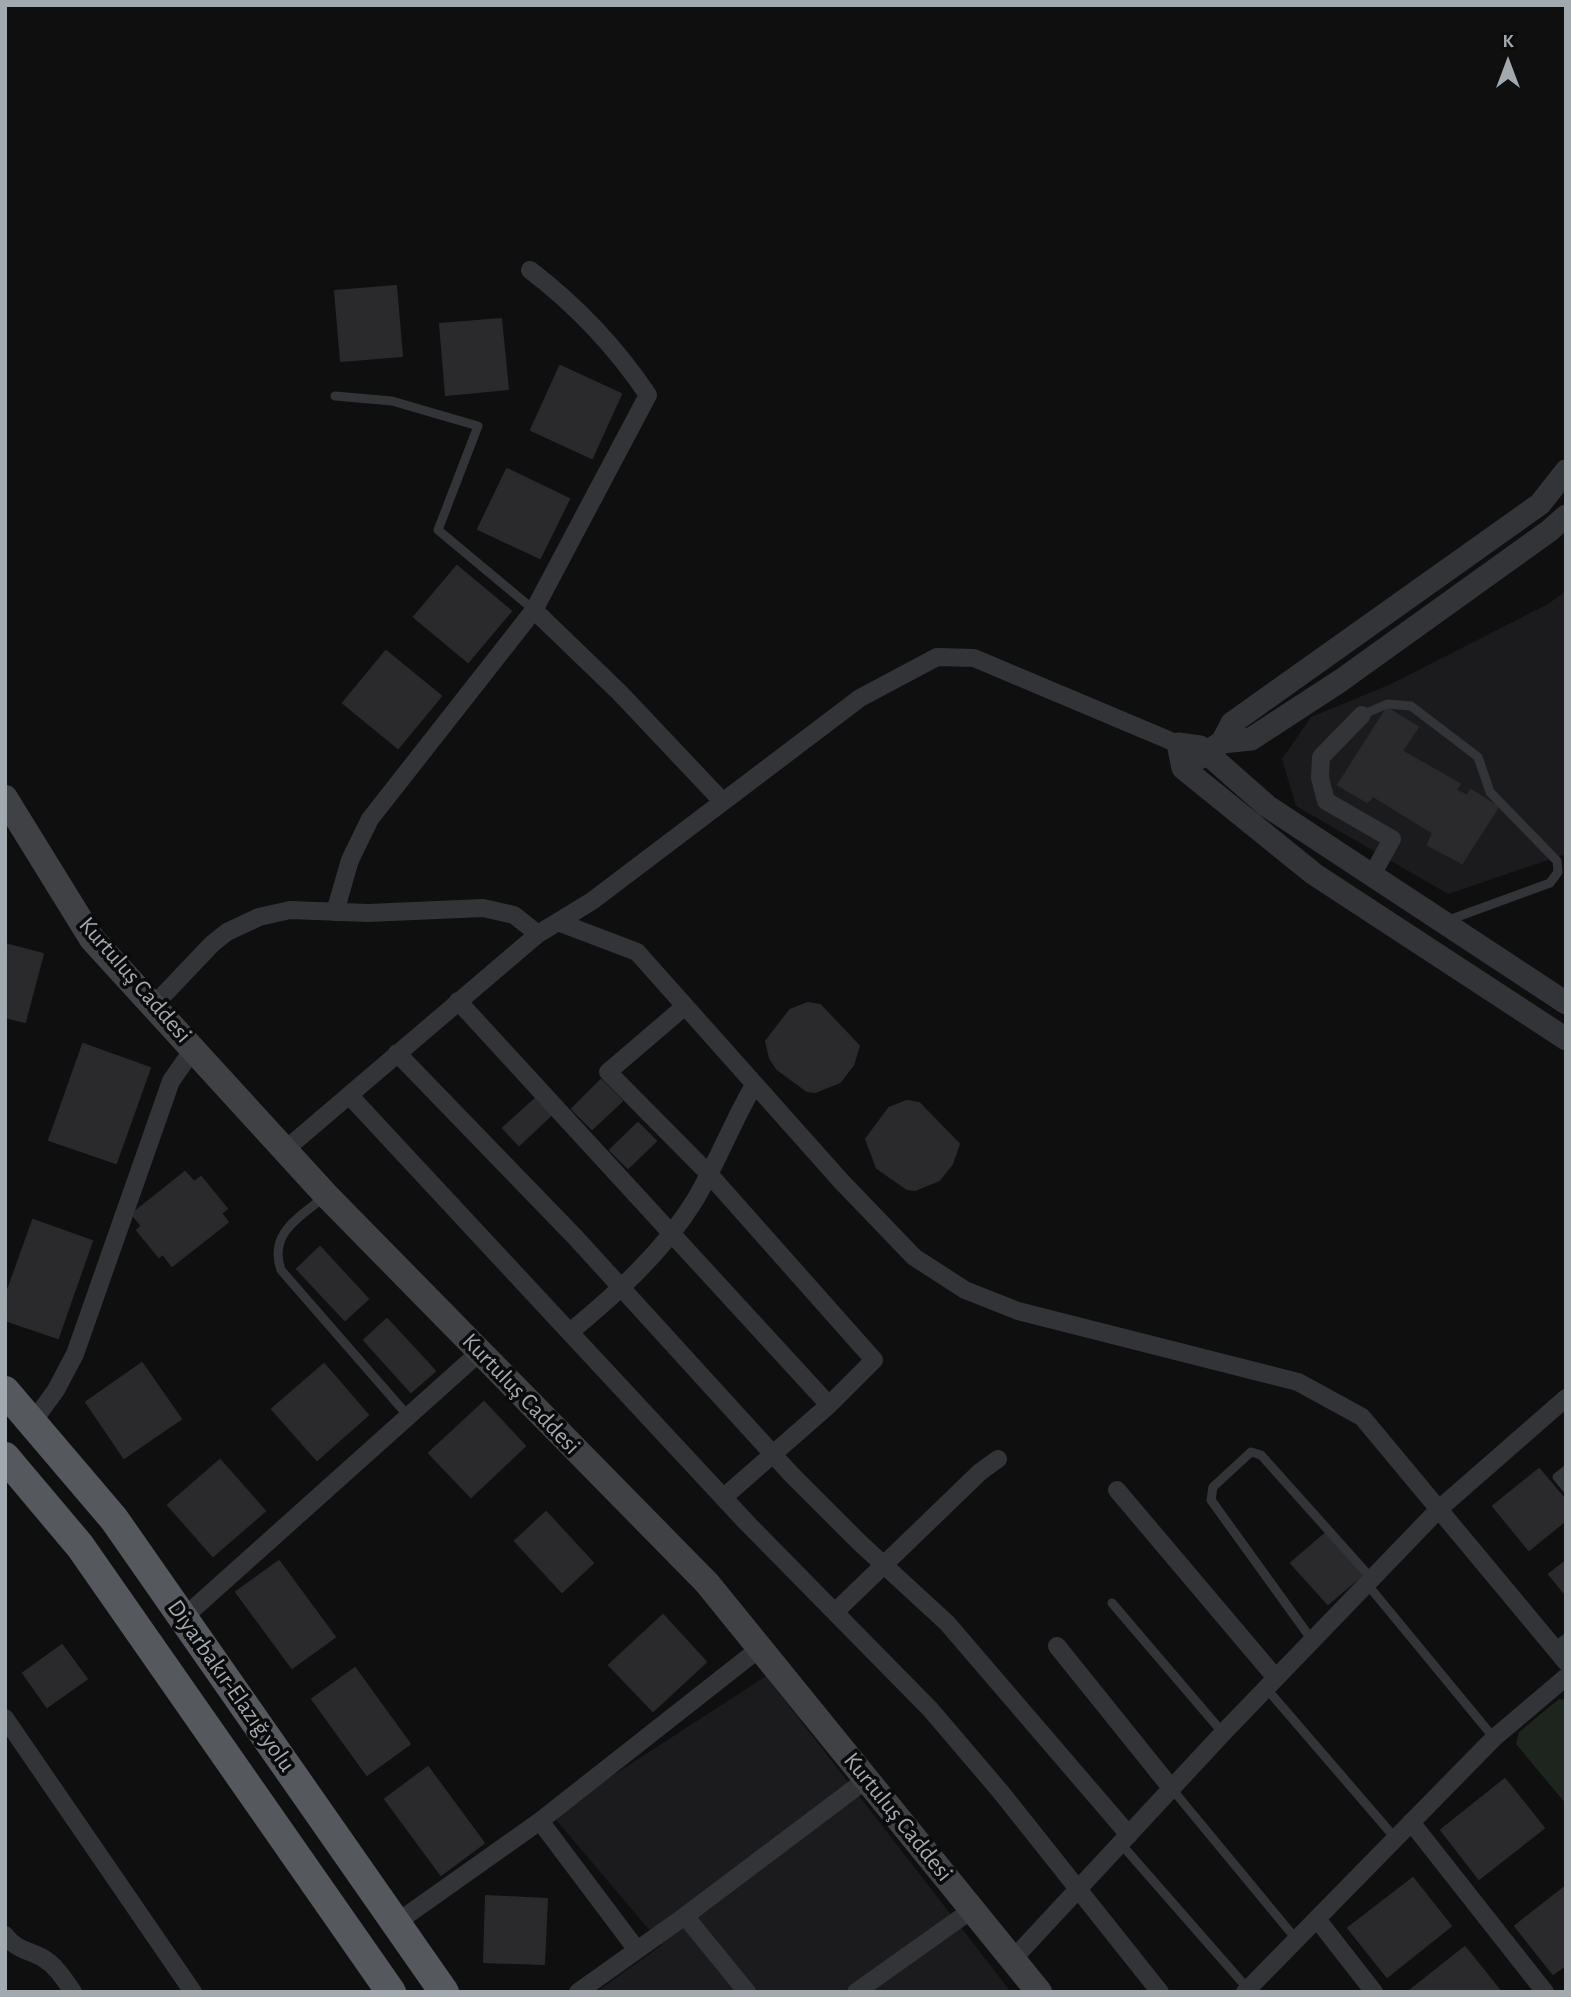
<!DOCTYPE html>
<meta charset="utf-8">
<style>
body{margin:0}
#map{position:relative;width:1571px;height:1997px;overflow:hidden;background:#0f0f10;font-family:"Alegreya Sans",sans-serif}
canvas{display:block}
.frame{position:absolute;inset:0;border:7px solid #a2a9af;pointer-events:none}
.north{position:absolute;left:1473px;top:28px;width:70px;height:70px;-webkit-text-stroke:5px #0a0a0b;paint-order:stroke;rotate:0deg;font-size:19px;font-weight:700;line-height:28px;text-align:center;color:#a2a9af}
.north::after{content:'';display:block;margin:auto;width:24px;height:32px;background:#a2a9af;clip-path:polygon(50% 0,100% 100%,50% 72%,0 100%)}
</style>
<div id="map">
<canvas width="1571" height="1997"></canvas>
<div class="frame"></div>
<div class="north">K</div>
</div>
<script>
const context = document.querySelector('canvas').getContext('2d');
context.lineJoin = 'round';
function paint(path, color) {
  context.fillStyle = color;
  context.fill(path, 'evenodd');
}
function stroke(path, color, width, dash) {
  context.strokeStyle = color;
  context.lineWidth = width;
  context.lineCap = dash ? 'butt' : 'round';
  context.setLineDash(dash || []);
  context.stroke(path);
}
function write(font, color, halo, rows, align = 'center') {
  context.font = font + ' "Alegreya Sans",sans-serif';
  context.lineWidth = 7;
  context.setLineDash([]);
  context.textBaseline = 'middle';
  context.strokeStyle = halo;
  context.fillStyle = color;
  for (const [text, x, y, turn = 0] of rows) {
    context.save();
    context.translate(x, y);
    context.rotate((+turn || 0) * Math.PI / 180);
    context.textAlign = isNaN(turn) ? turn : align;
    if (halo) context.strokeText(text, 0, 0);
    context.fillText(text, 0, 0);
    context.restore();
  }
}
paint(new Path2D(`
 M1566,591V854L1448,894L1296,806L1282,759L1311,717L1391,684L1548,604Z
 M766,1676L1011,1992H596L662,1945L552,1815Z`), '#1b1b1d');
paint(new Path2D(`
 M1559,1699L1566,1700V1804L1516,1744L1519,1732Z`), '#1e241e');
const building = new Path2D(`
 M396,286L402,356L341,361L335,291Z
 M501,319L508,389L446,395L440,324Z
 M560,366L621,394L592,458L531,430Z
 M507,469L569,499L540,558L478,529Z
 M457,566L511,611L468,662L414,617Z
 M386,651L441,696L398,748L343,703Z
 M1387,708L1418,727L1402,751L1460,784L1456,790L1467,796L1471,790L1498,807L1462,863L1428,845L1433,833L1373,796L1367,802L1338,785Z
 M5,944L43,954L25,1022L5,1017Z
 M808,1003L820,1005L859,1046L853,1065L840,1082L815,1092L807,1091L777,1069L770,1058L766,1041L790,1010Z
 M83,1044L150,1068L116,1163L49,1140Z
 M601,1080L622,1101L592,1129L572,1109Z
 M535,1099L551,1115L519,1145L503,1128Z
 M907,1101L919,1103L959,1144L952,1164L939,1180L915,1190L907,1189L877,1168L866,1139L889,1108Z
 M638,1123L656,1141L628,1168L610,1150Z
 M185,1172L194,1182L201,1177L227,1209L221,1213L228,1222L172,1266L163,1254L159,1257L137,1230L142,1226L132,1214Z
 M33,1220L92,1241L58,1338L5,1320V1298Z
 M320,1247L368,1299L345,1320L297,1269Z
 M387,1319L435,1371L411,1392L364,1340Z
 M142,1363L181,1419L124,1458L86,1402Z
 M324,1364L368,1415L317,1460L272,1409Z
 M484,1402L525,1446L471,1497L429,1453Z
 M220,1460L265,1511L213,1556L168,1505Z
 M1539,1469L1566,1501V1520L1529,1550L1493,1506Z
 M546,1512L593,1563L562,1592L515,1541Z
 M1326,1533L1362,1575L1328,1604L1291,1563Z
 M279,1561L335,1637L292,1668L236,1592Z
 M1566,1561V1595L1549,1574Z
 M663,1615L706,1662L653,1711L609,1665Z
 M62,1645L87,1679L47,1707L23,1673Z
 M355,1668L410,1744L367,1775L312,1699Z
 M428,1767L484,1843L441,1875L385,1799Z
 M1505,1779L1544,1828L1479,1879L1441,1830Z
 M1413,1878L1451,1926L1387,1977L1348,1928Z
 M1566,1886V1965L1553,1974L1515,1926Z
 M486,1896L547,1899L544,1964L484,1962Z
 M1465,1947L1501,1992H1408Z`);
paint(building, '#2a2a2c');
stroke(building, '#292a2c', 2);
stroke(new Path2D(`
 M335,396L392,401L478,426L438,530L534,610
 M1362,715L1387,704L1411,706L1478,757L1490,792L1557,861L1558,872L1550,883L1446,921
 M324,1197C300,1217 268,1233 281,1270L409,1417
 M1566,1470L1557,1477L1566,1488
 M1367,1584L1494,1738
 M1112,1603L1223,1733
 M1312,1640L1211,1500L1213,1487L1251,1452L1261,1455L1372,1579
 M1554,1647L1566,1638
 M1266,1688L1396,1839
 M1172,1789L1296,1939
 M1121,1844L1248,1989`), '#323437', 9);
stroke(new Path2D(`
 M534,610L620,693L723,802
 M1362,715L1321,757L1320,778L1326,801L1392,839L1371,877
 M335,912L350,860L370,819L534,610L648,395C615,346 577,306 530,270
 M558,922L637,952L841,1181L914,1257L965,1290L1018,1311L1298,1382L1362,1417L1566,1662
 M458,1001L829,1405
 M154,1005L212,944L227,932L259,917L290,910L368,913L483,908L514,915L538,934
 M684,1007L608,1072L709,1174L874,1360L829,1405L724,1497
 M397,1053L576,1238L791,1474L860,1543L947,1623L1129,1835
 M349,1095L747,1523L930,1709L1000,1791L1160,1992
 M286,1149L538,934L592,901L860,698L937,657L974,658L1178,744
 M570,1332C617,1293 663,1252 695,1200C717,1163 732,1123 754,1085
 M32,1423L56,1390L75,1354L171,1081L194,1048
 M1117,1490L1276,1678
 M836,1611L980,1472L998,1459
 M183,1618L480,1352
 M1057,1646L1172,1789
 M5,1718L193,1992
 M540,1821L637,1950
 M1411,1822L1545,1992
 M685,1916L747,1992
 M1317,1919L1374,1992
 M396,1923L540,1821L760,1648
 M5,1935C16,1950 28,1950 43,1958C56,1966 64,1979 73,1992
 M1014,1958L1223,1733L1439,1509L1566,1398
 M578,1992L685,1916L867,1779
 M856,1992L973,1909
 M1245,1992L1494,1738L1566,1677`), '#323437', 18);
stroke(new Path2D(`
 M1222,742L1251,739L1340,681L1549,531L1566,516
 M1196,760L1222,742L1232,723L1540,504L1566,471
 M1566,1003L1267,806L1200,747L1178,744L1183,768L1314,874L1566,1039`), '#323437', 23);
stroke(new Path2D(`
 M5,798L92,939L326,1195L707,1583L1039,1992`), '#3f4144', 26);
stroke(new Path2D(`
 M5,1391L114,1519L444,1992
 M5,1457L80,1546L391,1992`), '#55585c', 30);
write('24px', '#a2a9af', '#0a0a0b', [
 ["Kurtuluş Caddesi",135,980,49],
 ["Kurtuluş Caddesi",521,1394,46],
 ["Diyarbakır-Elazığ yolu",231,1686,55],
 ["Kurtuluş Caddesi",898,1817,51]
]);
</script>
